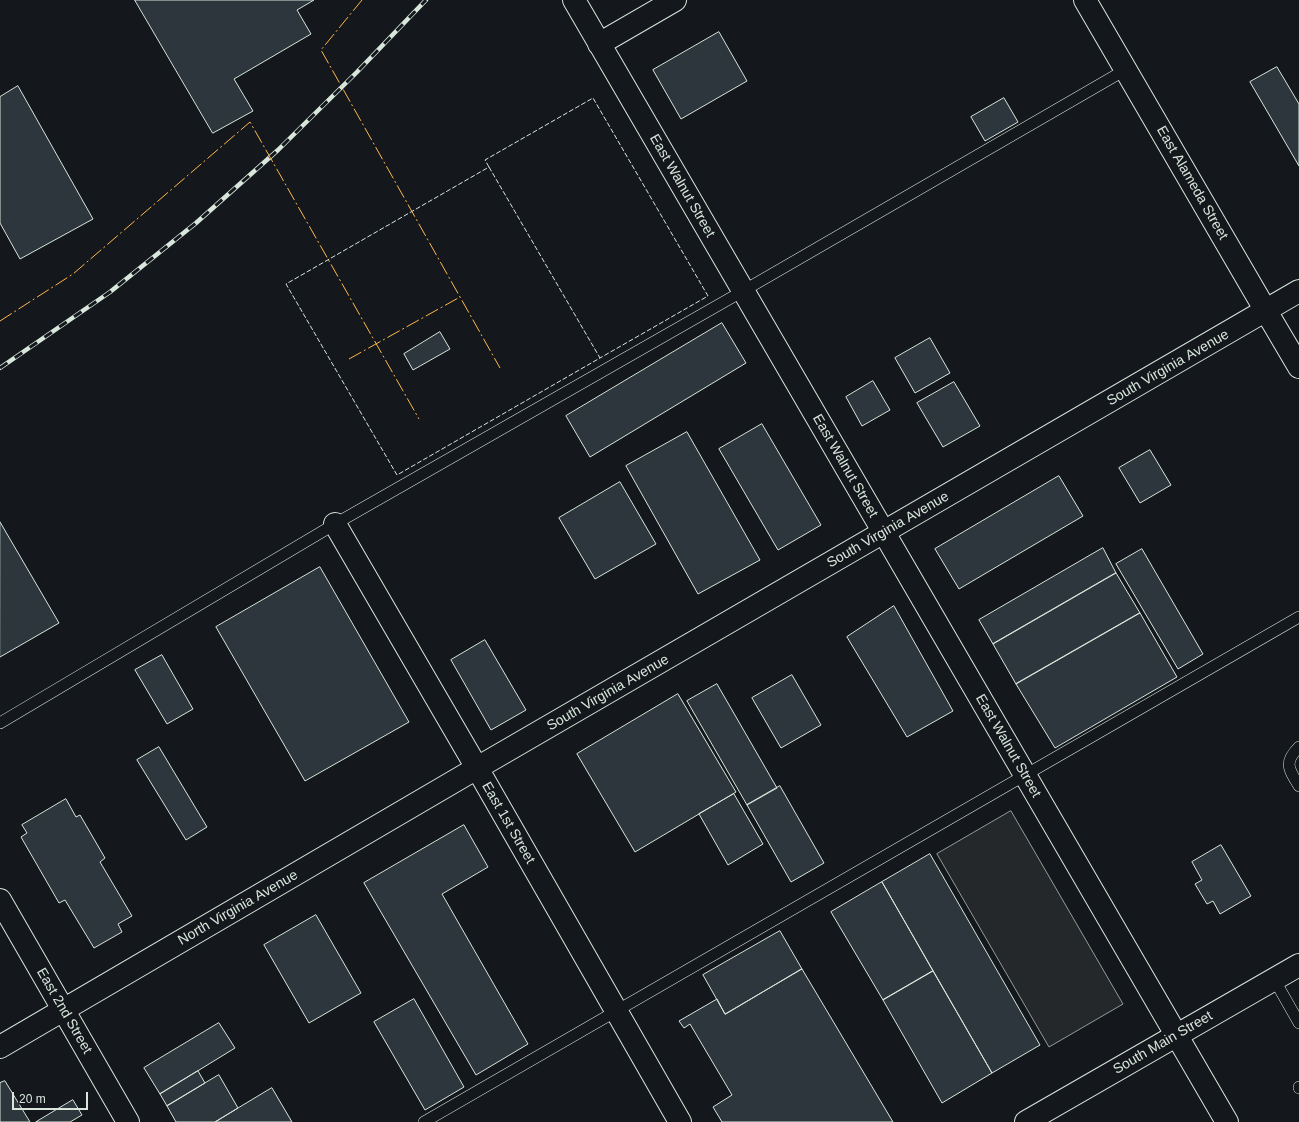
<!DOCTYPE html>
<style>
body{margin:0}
#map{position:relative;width:1299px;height:1122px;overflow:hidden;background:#14181c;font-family:Helvetica,sans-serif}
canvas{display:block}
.scale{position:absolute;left:12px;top:1092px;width:76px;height:18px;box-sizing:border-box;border:2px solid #d8e6dc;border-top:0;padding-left:5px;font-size:12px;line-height:14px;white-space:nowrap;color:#d8e6dc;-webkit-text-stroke:3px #14181c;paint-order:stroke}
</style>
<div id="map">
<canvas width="1299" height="1122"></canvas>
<div class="scale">20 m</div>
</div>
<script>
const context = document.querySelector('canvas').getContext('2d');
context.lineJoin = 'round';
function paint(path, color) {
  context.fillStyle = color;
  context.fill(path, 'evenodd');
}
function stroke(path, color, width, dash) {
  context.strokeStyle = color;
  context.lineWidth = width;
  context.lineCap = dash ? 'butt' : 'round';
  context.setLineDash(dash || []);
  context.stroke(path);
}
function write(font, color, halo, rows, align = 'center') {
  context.font = font + ' Helvetica,sans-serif';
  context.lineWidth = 3;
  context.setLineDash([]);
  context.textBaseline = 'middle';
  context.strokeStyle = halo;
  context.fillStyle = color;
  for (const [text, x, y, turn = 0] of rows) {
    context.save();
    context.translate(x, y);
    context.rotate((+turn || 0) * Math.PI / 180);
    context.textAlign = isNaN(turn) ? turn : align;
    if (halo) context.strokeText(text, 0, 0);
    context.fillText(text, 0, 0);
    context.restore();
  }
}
const parking = new Path2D(`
 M1011,811L1123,1004L1049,1047L937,854Z`);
paint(parking, '#24282b');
stroke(parking, '#939e99', 1);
const building = new Path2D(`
 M135,0H314L297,10L311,34L234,79L253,111L213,133Z
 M719,32L747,81L681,119L653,70Z
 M1277,67L1299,104V166L1250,82Z
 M18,86L93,219L20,259L0,223V97Z
 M1004,98L1018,122L985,141L971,117Z
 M722,323L746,363L590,457L566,416Z
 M440,332L450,349L413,370L404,354Z
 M930,338L950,373L915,393L895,358Z
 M873,381L890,410L862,426L846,397Z
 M954,382L980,426L943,447L917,403Z
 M762,424L821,525L778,550L719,449Z
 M687,432L760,560L698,594L626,466Z
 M1150,450L1171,485L1140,503L1119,468Z
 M1059,476L1083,516L959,589L935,549Z
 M620,482L656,544L595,579L559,518Z
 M0,522L59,623L0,657Z
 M1103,548L1116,573L993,644L979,620Z
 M1142,549L1203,654L1178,669L1116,564Z
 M320,567L409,722L305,781L216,627Z
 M1116,573L1140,613L1016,684L993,644Z
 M894,606L953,711L907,737L847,637Z
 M1140,613L1177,677L1055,748L1016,684Z
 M485,640L526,710L491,730L451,660Z
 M162,655L193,709L167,724L135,670Z
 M792,675L821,725L781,748L752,698Z
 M717,684L777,788L747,805L687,701Z
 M678,694L736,792L635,852L577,754Z
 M159,747L207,827L186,840L137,760Z
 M780,786L824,863L791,882L747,805Z
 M734,794L763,844L728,865L699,814Z
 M66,799L76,817L80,815L105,858L100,862L132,916L118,924L122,932L94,948L65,900L59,903L21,837L27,833L22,825Z
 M464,825L488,867L442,894L528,1044L476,1075L364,883Z
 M1221,845L1251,896L1220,914L1213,901L1207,904L1195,884L1202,880L1192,862Z
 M930,854L1040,1045L992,1073L882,882Z
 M882,882L933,971L883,1000L831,912Z
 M316,915L361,993L309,1023L264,945Z
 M780,931L802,969L725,1014L703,975Z
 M802,969L893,1122H722L713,1107L732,1095L690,1024L684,1028L679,1021L717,999L725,1014Z
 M933,971L992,1073L942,1103L883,1000Z
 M414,999L464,1087L425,1110L374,1022Z
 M219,1023L235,1048L160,1094L144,1068Z
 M198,1071L205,1083L167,1106L160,1094Z
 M219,1075L238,1108L215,1122H176L167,1106Z
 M5,1081L30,1122H0V1083Z
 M272,1088L292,1122H215L238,1108Z
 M73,1100L82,1115L70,1122H36Z`);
paint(building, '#2c363c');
stroke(building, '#d8e6dc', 1);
const service = new Path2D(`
 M0,723L335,524L743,291L1125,70
 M1299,747C1283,763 1289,769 1299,786
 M1274,979L1299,1023
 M1299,1087V1088
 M424,1122L1299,617`);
const minor = new Path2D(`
 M574,0L1227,1122
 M1085,0L1266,311
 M599,44L675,0
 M335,524L477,768`);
const tertiary = new Path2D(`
 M1266,311L1299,367
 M477,768L680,1122
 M0,1047L477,768L1299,291`);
const primary = new Path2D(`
 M0,900L128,1122
 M1026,1122L1299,965`);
stroke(service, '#d8e6dc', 12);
stroke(minor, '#d8e6dc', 24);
stroke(tertiary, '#d8e6dc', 24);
stroke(primary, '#d8e6dc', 24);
stroke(service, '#14181c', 11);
stroke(minor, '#14181c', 22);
stroke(tertiary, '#14181c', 22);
stroke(primary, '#14181c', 22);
const rail = new Path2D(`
 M0,368L110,292L196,223L278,150L357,72L426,0`);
stroke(rail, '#d8e6dc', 4.5);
stroke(rail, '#14181c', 3, [9]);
stroke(new Path2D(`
 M489,167L600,358L397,475L286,284Z
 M489,167L485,160L593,98L708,296L600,358`), '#d8e6dc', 1, [5, 2]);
stroke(new Path2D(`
 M362,0L321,50L500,368
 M0,321L73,274L250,122L419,419
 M349,359L460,297`), '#ffb74d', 1, [14, 3, 2, 3]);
write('14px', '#d8e6dc', '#14181c', [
 ["East Alameda Street",1192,183,60],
 ["East Walnut Street",682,186,60],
 ["South Virginia Avenue",1168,368,-30],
 ["East Walnut Street",845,466,60],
 ["South Virginia Avenue",888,530,-30],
 ["South Virginia Avenue",608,693,-30],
 ["East Walnut Street",1008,746,60],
 ["East 1st Street",508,823,60],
 ["North Virginia Avenue",238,908,-30],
 ["East 2nd Street",64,1011,60],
 ["South Main Street",1163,1043,-30]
]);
</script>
